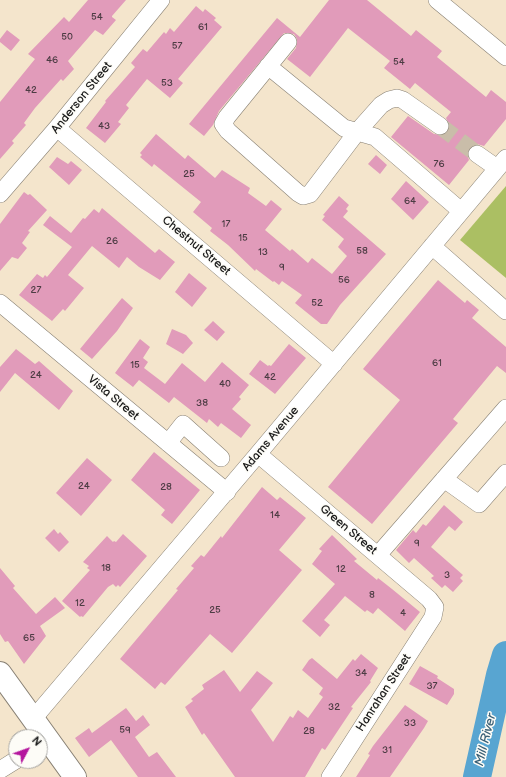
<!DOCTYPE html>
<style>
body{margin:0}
#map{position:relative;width:506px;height:777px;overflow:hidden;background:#f4e5cc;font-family:"Balsamiq Sans",sans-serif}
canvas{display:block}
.north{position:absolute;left:8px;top:729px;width:40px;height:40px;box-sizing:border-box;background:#fdfcf7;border:1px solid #a3a29f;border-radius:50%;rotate:49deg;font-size:11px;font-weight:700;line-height:16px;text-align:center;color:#1c1c1c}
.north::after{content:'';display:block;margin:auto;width:14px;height:18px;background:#b5179e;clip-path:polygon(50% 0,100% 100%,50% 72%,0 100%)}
</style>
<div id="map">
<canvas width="506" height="777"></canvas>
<div class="north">N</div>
</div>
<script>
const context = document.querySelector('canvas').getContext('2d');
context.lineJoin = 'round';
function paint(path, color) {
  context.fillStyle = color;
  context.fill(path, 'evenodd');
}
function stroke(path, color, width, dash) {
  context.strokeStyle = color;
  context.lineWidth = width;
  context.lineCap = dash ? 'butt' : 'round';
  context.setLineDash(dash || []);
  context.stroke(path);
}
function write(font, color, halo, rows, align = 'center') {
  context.font = font + ' "Balsamiq Sans",sans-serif';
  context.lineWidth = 3;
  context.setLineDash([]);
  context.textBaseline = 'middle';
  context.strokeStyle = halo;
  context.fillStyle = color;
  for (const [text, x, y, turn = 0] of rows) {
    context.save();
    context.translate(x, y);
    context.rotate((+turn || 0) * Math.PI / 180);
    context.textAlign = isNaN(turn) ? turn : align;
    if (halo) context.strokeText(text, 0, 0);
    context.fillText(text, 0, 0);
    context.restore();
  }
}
paint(new Path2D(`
 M506,186V278L460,240Z`), '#abbf63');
stroke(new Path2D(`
 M477,777L500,675L506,655`), '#58a5d1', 28);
paint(new Path2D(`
 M88,0H126L112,16V17L116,20L103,35L95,30L68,61L74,69L63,81L61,79L35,108L24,123L26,125L12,141L14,143L0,159V102L35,59L28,54L64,17L69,22Z
 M329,0H367L411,36L416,30L442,51L437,57L486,97L491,90L506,102V119L484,146L477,144L469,148L467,154L469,160L449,185L391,137L408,116L434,134L444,135L450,127L446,118L451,112L415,83L410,89L384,68L390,61L348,28L310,77L287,59L296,48L297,39L294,34L284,33L219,111L213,125L204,136L189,124L277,18L300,37Z
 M196,6L203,12L205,9L216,18L214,20L222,27L178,79L183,83L170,98L147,79L126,105L129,108L118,122L121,124L105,143L86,128L106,102L105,101L135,67L131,63L143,49L147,52L164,32L166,34L170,28L174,32Z
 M7,30L20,40L11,51L0,42V39Z
 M156,134L185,159L188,155L215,178L222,170L250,188L248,193L266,206L271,200L282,209L265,230L290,251L292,249L308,263L312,258L332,274L347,256L338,247L344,239L322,220L325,216L323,215L339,196L349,205L346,209L348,211L343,217L386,254L340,305L327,324H321L295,303L302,295L282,281L279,285L274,281L273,282L256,269L255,271L228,245L210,231L212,228L193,212L201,202L154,164L152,167L140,157L142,155L140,153Z
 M376,155L387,165L380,174L368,164Z
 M57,157L68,164L71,161L82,170L69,185L49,167Z
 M406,181L429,202L413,220L391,199Z
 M24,192L28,195L30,194L47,210L28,231L30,232L22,243L27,248L18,259L12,257L0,271V224Z
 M102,208L155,253L159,249L175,262L160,280L139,267L127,257L119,268L92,246L68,275L84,288L65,311L63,309L52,321L19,295L37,274L43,278L45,275L47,277L72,247L43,225L50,216L71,233L83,218L85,219L94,209L99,213Z
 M189,273L207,288L192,307L175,292Z
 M438,280L465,303L467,300L479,310L472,318L506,347V373L497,366L453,419L458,423L372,524L328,487L400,400L363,369Z
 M122,298L133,308L117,331L92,359L80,349Z
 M213,321L225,332L217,341L204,330Z
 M172,329L186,335L193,343L183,354L166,344Z
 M140,339L150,347L143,358L148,362L144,368L165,384L182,363L205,382L222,362L249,385L239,397L241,399L232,409L251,425L241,438L221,423L218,427L209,419L207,423L174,397L169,403L139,380L133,387L115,373Z
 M289,344L306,358L275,394L249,374L260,360L268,366L269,365L271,366Z
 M16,349L35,364L39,361L73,391L59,410L15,373L0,392V367Z
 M154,452L200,490L172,524L161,515L165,510L131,480Z
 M87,458L112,480L81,516L56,493Z
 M262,487L277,500L280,497L306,518L279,550L302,570L232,653L210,634L165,685L161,682L155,689L120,659L178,590L176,589L194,568L191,566L201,555L204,557L221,536L222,538Z
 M444,505L463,522L455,531L449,526L431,547L463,575L460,578L463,581L453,592L445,585L442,588L431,578L434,576L414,558L409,563L396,550L413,530L416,533L423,524L426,526Z
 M54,529L58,534L60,532L69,542L59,552L45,538Z
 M123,534L147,556L120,587L118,585L116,587L113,584L108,587L83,617L81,616L80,617L62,601L90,570L87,568L89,566L83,562L107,536L113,542L114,541L116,542Z
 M332,535L357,559L354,561L377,580L378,578L392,589L420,612L405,631L378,608L373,614L367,610L365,612L345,596L324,620L330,625L320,637L302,621L335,584L312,564L322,551L319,549Z
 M0,568L15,586L13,588L36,614L55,597L65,608L40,626L46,636L24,664L8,641L5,642L0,634Z
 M361,654L378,668L370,681L371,682L351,707L353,708L325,750L322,748L305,777H235L204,733L202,735L185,707L193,701L191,699L204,689L202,685L224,670L240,692L257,671L273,683L251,710L273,742L290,716L293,718L298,710L308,718L323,697L319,694L323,688L302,670L309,660L312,658L337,679L353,659L355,661Z
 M420,666L438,676L437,678L454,689V694L447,705L409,684Z
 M405,705L428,721L424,728L390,777H356L370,755L368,754L373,746Z
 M126,708L136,721L143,715L150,725L135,737L149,757L157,752L176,777H138L111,740L89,757L75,738L89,728L92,733Z`), '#e19bba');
stroke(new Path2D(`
 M440,126L477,154`), '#c9bda9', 17, [17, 8]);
const minor = new Path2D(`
 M437,0L506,57
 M288,42L227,117L223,124L228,131L298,193L303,196L310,194L357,132L381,105L389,100L397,98L403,100L440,126
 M268,66L344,128L375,137L461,211
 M57,128L334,364
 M477,154L497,168
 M0,194L57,128L161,0
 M432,246L506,311
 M0,303L227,492
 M168,443L183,424L221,458
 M258,454L429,599L435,607L433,617L330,777
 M444,479L479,504L506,473
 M378,555L506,408
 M33,719L258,454L506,158
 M0,770L16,760`);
const major = new Path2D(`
 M0,673L75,777`);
stroke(minor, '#888074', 18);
stroke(major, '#888074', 24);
stroke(minor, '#fff', 17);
stroke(major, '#fff', 22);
write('10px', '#4d3c44', null, [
 ["54",97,17],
 ["61",203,27],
 ["50",67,37],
 ["57",177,46],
 ["46",52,60],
 ["54",399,62],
 ["53",167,83],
 ["42",31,90],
 ["43",104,126],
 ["76",439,164],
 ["25",189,174],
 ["64",410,201],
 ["17",226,224],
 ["15",243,238],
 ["26",112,241],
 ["58",362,251],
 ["13",263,252],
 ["9",282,267],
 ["56",344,280],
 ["27",36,290],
 ["52",317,303],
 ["61",437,363],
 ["15",135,365],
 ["24",36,375],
 ["42",270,377],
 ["40",225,384],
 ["38",202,403],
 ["24",84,486],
 ["28",166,487],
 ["14",275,515],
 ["9",417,543],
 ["18",106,568],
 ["12",341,569],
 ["3",447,575],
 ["8",372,595],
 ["12",80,603],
 ["25",215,610],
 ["4",403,613],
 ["65",29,638],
 ["34",361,673],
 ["37",432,686],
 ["32",334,707],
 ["33",410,723],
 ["59",125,730],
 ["28",309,731],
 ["31",387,750]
]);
write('12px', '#1c1c1c', '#fdfcf7', [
 ["Anderson Street",82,98,-51],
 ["Chestnut Street",196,246,40],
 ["Vista Street",113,398,40],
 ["Adams Avenue",271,439,-50],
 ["Green Street",348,530,40],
 ["Hanrahan Street",384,693,-57]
]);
write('italic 13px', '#3a6076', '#fdfcf7', [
 ["Mill River",486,740,-76]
]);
</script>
